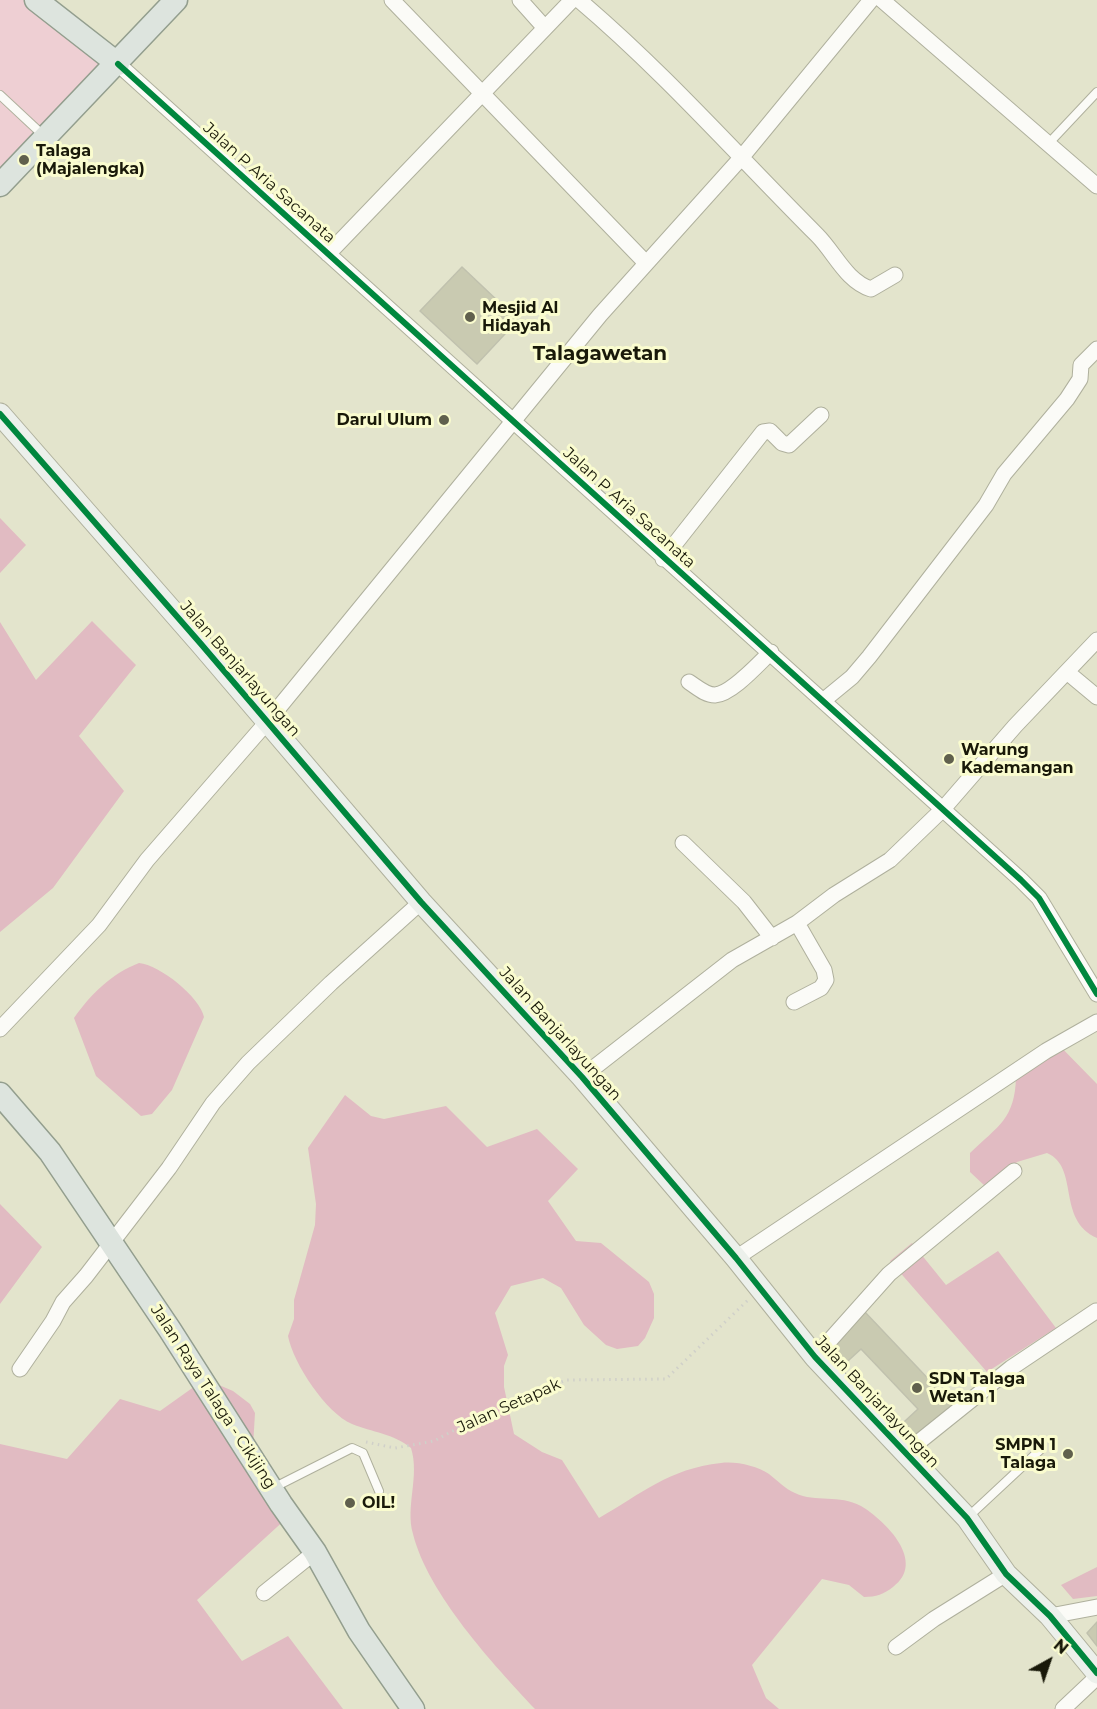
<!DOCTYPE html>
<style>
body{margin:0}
#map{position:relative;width:1097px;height:1709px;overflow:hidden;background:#e3e4cc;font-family:Montserrat,sans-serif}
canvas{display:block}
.north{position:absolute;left:1019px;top:1631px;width:60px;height:60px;-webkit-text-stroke:4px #fafccf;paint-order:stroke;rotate:40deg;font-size:16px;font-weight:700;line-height:24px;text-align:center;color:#191909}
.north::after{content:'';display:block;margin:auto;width:21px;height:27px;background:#191909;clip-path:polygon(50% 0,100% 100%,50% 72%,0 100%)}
</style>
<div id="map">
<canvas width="1097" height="1709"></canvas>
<div class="north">N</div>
</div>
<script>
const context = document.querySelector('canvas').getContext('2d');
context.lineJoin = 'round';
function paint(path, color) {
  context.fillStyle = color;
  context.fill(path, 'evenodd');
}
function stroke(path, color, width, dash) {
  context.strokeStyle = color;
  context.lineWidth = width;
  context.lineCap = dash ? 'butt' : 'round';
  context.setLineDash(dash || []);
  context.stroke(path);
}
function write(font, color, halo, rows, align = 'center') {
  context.font = font + ' Montserrat,sans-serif';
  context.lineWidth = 6;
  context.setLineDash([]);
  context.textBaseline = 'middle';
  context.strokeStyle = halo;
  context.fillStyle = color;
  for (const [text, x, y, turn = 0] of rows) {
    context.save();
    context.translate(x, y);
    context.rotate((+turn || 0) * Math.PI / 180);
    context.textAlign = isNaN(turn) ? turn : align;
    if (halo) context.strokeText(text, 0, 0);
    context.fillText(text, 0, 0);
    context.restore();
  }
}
paint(new Path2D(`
 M0,0H44L113,65L0,169Z`), '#eecfd3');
paint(new Path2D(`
 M0,518L26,545L0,573Z
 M92,621L136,665L79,736L124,791L53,888L0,932V622L36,680Z
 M139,963C160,965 200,997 204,1017L172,1090L152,1114L141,1116L96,1076L74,1018C91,994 111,974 139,963Z
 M1052,1038L1097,1084V1238C1056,1220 1080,1167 1047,1153L1017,1162L1004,1178L985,1186L970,1172V1153C998,1126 1015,1119 1016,1077Z
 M345,1095L371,1116L384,1119L446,1106L487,1147L537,1129L578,1169L548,1201L576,1241L601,1243L649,1282L654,1294V1318L645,1338L638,1346L617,1349L606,1345L584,1325L561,1288L543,1278L511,1286L495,1313L508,1355L504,1366V1387L514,1434L542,1452L562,1460L599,1518C643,1493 668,1469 721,1463C736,1461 757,1466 769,1474C777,1480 785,1489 795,1493C816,1503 839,1494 861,1506C886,1521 927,1562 893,1587C884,1594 876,1597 864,1597L849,1585L822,1579L752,1665L766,1698L779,1709H535C493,1664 428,1594 413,1534C405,1506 420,1477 411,1448C394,1434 372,1432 352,1424C326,1413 293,1363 288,1336L294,1319V1300L315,1225L316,1204L308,1148Z
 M0,1204L42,1247L0,1304Z
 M912,1243L946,1285L998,1251L1056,1328L987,1372L890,1261Z
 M205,1379L233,1391L250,1404L255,1413L252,1463L288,1517L197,1600L242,1661L288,1636L343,1709H0V1444L67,1459L120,1399L160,1411Z
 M1097,1567V1596L1073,1599L1061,1585Z`), '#e1bbc2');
const building = new Path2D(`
 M462,267L518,320L477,364L420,311Z
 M864,1311L954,1406L907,1449L892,1433L918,1409L861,1349L838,1370L821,1352Z
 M1097,1622V1646L1087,1633Z`);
paint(building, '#c9cab1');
stroke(building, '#c0c1ae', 1.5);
const lane = new Path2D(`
 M0,95L44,136
 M1049,143L1097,92
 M273,1488L352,1448L363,1453L379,1491
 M968,1517L1041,1449`);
const street = new Path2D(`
 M392,0L645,262
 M520,0L545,28
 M579,0C664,72 738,156 817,235C835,253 846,281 871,289L895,275
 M882,0L1097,186
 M118,64L1021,880L1039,898L1097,994
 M328,254L572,0
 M663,559L763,432L770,431L782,443L789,445L821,415
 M1067,672L1097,697
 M689,682C697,687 705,695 715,695C732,694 759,663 771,652
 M824,700L852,677L869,657L986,505L1004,474L1067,399L1080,379L1081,365L1097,349
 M683,843L744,902L772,938
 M794,1002L821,988L826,980L824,970L797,923
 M0,1029L99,925L147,860L267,722L600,315L741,158L871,0
 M582,1077L732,960L797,923L834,895L890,860L943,809L1015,726L1097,640
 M736,1258L1046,1051L1097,1022
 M815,1357L889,1274L1014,1171
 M20,1369L53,1321L63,1302L86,1276L169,1168L213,1103L248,1063L331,983L421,902
 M905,1453L1011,1368L1096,1311
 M264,1593L315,1552
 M1050,1616L1097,1607
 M896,1647L934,1619L1006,1574
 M1063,1709L1097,1677`);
const secondary = new Path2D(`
 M0,414L201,644L421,902L582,1077L736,1258L815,1357L967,1518L1006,1574L1050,1616L1097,1673`);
const primary = new Path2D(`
 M36,0L118,64
 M0,185L176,0
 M0,1094L50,1152L170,1330L281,1504L315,1552L359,1631L413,1709`);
stroke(lane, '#afb09d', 10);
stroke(street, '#afb09d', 17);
stroke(secondary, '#afb09d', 23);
stroke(primary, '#939e8e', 25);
stroke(new Path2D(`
 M366,1442L395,1448L434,1441L482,1415L566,1380L666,1379L748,1300`), '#d0d0c9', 3, [1.5, 4.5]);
stroke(lane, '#fbfbf7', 8);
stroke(street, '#fbfbf7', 15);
stroke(secondary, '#ecf0eb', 21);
stroke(primary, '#dde4de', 22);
stroke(new Path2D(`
 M118,64L1021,880L1039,898L1097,994
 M0,414L201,644L421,902L582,1077L736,1258L815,1357L967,1518L1006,1574L1050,1616L1097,1673`), '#00873e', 6);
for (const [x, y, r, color] of [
 [24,160,6,"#60604d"],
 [470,317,6,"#60604d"],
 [444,420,6,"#60604d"],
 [949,759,6,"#60604d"],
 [917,1388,6,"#60604d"],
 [1068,1454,6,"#60604d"],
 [350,1503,6,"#60604d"]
]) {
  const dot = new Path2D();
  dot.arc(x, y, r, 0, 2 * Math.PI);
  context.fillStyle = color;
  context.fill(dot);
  stroke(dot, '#fafccf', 2);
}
write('bold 16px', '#191909', '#fafccf', [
 ["Talaga",36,151],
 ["(Majalengka)",36,169],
 ["Mesjid Al",482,308],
 ["Hidayah",482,326],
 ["Darul Ulum",432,420,"right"],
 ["Warung",961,750],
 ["Kademangan",961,768],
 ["SDN Talaga",929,1379],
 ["Wetan 1",929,1397],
 ["SMPN 1",1056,1445,"right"],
 ["Talaga",1056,1463,"right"],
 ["OIL!",362,1503]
], 'left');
write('16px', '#191909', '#fafccf', [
 ["Jalan P Aria Sacanata",269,183,42],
 ["Jalan P Aria Sacanata",629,508,42],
 ["Jalan Banjarlayungan",240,669,49],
 ["Jalan Banjarlayungan",560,1034,48],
 ["Jalan Raya Talaga - Cikijing",213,1397,57],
 ["Jalan Banjarlayungan",877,1402,47],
 ["Jalan Setapak",509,1406,-24]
]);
write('bold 20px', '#191909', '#fafccf', [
 ["Talagawetan",600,354]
]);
</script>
